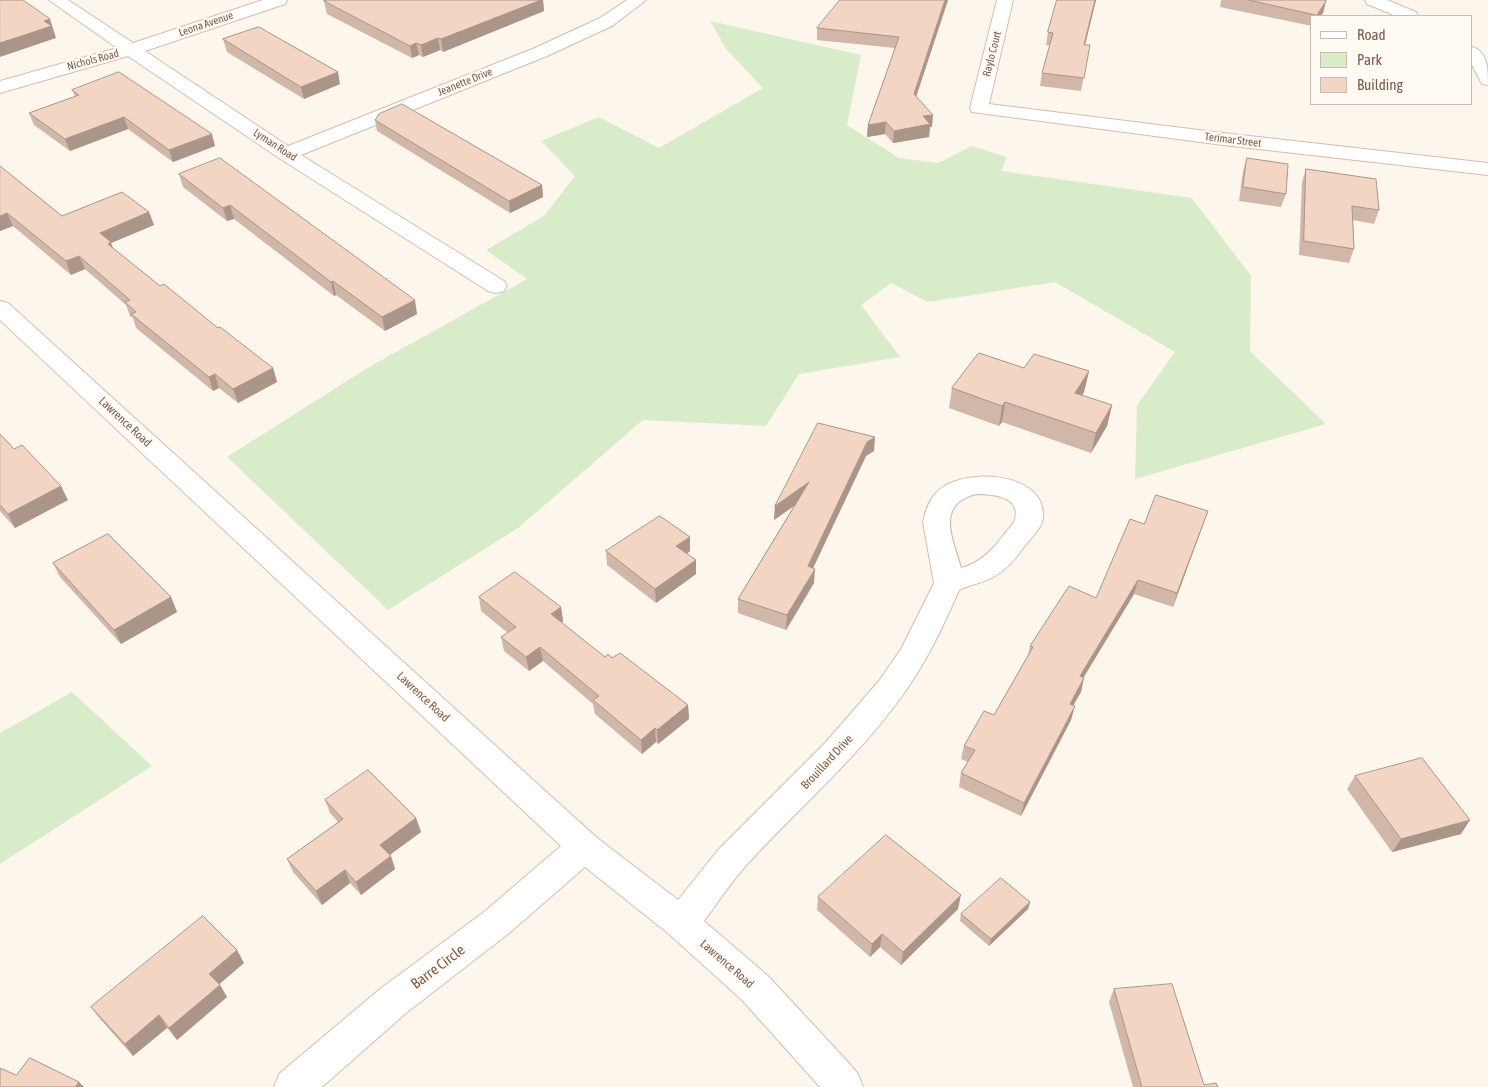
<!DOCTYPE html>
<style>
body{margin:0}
#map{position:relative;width:1488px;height:1087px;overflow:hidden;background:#fdf6ec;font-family:"Asap Condensed",sans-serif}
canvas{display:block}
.legend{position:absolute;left:1310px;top:15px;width:162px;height:90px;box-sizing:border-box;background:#fffaf3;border:1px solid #cabbb1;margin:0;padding:6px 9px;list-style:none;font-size:15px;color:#7a5c4d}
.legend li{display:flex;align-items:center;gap:10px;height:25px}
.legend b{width:25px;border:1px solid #cabbb1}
</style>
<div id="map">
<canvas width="1488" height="1087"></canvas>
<ul class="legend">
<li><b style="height:6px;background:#fff"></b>Road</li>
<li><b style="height:14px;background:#d8ecc9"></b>Park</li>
<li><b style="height:14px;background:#f3d5c3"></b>Building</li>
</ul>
</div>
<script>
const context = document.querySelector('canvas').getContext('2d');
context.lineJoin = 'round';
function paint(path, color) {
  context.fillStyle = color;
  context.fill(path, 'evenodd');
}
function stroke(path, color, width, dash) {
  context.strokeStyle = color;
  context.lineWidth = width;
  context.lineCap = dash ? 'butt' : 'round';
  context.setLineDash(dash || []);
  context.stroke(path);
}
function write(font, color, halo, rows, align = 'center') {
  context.font = font + ' "Asap Condensed",sans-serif';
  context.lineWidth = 4.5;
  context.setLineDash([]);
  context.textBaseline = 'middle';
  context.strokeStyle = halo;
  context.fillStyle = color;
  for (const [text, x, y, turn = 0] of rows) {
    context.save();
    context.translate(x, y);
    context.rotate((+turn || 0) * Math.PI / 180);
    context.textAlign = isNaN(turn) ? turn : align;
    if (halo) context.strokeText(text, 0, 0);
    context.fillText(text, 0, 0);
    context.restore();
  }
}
paint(new Path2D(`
 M710,21L861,55L847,125L899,158L938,163L972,146L1007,157L1001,171L1192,198L1251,276L1250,351L1326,424L1135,479L1137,405L1175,352L1055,282L928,302L891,283L861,305L900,357L799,374L766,426L643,420L518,528L388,610L227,457L369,367L527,279L486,250L544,216L575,176L541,141L599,117L659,148L763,88L726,49Z
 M72,692L152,766L0,864V733Z`), '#d8ecc9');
const minor = new Path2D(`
 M49,0H68L133,43L263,0H287L285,4L145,51L288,146L535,48L600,18L627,0H646L612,26L547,56L301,155L504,281L507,286L504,291L496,293L488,291L279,158L128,56L0,93V81L117,48Z
 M997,0H1013L989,104L1223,133L1488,163V175L1223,145L972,112L970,108Z
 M1365,0H1387L1416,12L1418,16H1396L1367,4Z
 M1472,47C1488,51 1488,70 1488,85L1482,84L1472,65Z
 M0,301L8,303L596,837L678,900L718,850L825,743L879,681L901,649L934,583L923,522C925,511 930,498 938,491C963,467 1047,471 1043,518C1042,527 1033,536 1027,543C1017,556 1009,568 995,576C984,583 971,584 959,590C943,627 926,663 902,696C856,760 795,811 743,869C729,885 717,904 704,921L768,976L847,1061L858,1074L863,1087H820L742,1000L669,934L585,867L508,934L406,1013L322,1087H274L279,1074L380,989L484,912L561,846L0,320ZM976,494C992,494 1021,496 1015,519C1014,524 1009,528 1006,532C994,548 981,563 961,568C954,540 934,505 976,494Z`);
stroke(minor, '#d1beb0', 2);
paint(minor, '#fff');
paint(new Path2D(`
 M328,0H543L544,11L443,52L440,50L423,57L419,55L412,58L327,14L324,1Z
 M948,0L916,97L932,127H930L929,137L893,143L885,134L867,137L868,125L895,48L817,40V28Z
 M1096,0L1085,45H1090L1081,91L1040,86L1042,73L1050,45H1046L1048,32Z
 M1221,0H1326L1323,13L1320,16H1312V26L1220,7Z
 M223,39L340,84L304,99L227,52Z
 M72,90L215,146L173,162L128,129L70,151L34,125L29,113L75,96Z
 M375,120L542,185L543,197L510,213L377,131Z
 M1247,158L1286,194L1281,207L1239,201L1243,171Z
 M0,166L62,216L149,212L154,225L111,243L113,248L160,286L273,368L277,382L238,403L219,388L213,391L136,328L133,318L130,316L126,305L85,269L71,275L13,226L0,231Z
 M1306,169L1379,210L1374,224L1353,220L1354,249L1349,263L1299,255L1302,182Z
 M179,174L417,314L385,331L336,295L334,296L234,219L227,221L183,187Z
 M1024,368L1089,371L1084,392L1082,396L1112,405L1107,426L1091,453L1002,422L999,426L949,408L952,388Z
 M0,434L14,449L68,500L15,528L0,511Z
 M874,451L866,456L813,568L814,583L786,630L738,613V599L794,506L774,520L775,506Z
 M1208,511L1173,607L1134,594L1083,678L1081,692L1073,705L1071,720L1021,816L959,787L961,773L968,762L961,759L964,746L994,715L1028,656L1030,646L1096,598L1144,524Z
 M690,537V551L687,554L696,574L656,603L607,565L606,551Z
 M53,563L171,597L177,612L121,644L60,577Z
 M479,597L561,607L563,621L562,623L605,657L612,658L688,705L689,719L658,744L656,742L642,754L595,714L593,704L543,661L529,671L504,651L501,637L508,633L481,611Z
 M1355,776L1461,834L1392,852L1347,789Z
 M325,800L416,818L421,832L390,855L395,869L361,895L350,883L322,905L293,872L287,859L338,822L330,813Z
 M818,897L958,909L901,965L880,947L870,957L817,910Z
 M1030,902L1028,909L989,946L960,921L961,914Z
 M244,963L219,984L227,997L177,1040L167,1028L133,1056L100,1019L91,1007Z
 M1114,989L1204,1085L1218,1087H1133L1109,1002Z`), '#d1b7a8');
paint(new Path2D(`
 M541,0H543L544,11L443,52L441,39Z
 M945,0H948L913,106L914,94Z
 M1095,0H1096L1082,57L1084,45Z
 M1326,1L1323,13L1320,16H1317Z
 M50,19L56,38L0,57V43L44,21Z
 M438,38L440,50L423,57L421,45Z
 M416,43L419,55L412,58L410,46Z
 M338,72L340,84L304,99L301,87Z
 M933,115L932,127H930L929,137L893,143L894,131L923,116Z
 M124,117L128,129L70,151L65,139Z
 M886,122L885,134L867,137L868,125Z
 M212,134L215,146L173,162L169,150Z
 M542,185L543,197L510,213L509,201Z
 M230,205L234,219L227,221L223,208Z
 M149,212L154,225L111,243L116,256L100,233Z
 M7,213L13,226L0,231V216Z
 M79,256L85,269L71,275L66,261Z
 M333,281L336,295L334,296L331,282Z
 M415,300L417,314L385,331L382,317Z
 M273,368L277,382L238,403L233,389Z
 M1089,371L1084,392L1070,414L1075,393Z
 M215,374L219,388L213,391L209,377Z
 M1005,402L1002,422L999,426L1002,406Z
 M1112,405L1107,426L1091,453L1096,433Z
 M875,437L874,451L866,456L807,581L808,566L867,442Z
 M809,482L808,496L774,520L775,506Z
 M61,486L68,500L15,528L8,514Z
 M1208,511L1203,525L1173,607L1177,593Z
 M690,537V551L677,560L676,546Z
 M696,560V574L656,603L655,589Z
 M815,569L814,583L786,630L787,615Z
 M1138,580L1134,594L1076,690L1080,676Z
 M171,597L177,612L121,644L114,630Z
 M561,607L563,621L553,629L551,614Z
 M540,647L543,661L529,671L526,657Z
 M1084,678L1081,692L1066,718L1070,704Z
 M688,705L689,719L658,744L657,730Z
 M1075,706L1071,720L1021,816L1024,803Z
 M655,728L656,742L642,754L641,740Z
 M416,818L421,832L384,859L380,845Z
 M1470,820L1461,834L1392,852L1401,839Z
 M391,856L395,869L361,895L356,882Z
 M345,870L350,883L322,905L316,891Z
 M961,895L958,909L901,965L903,952Z
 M1030,902L1028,909L989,946L991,939Z
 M882,934L880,947L870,957L872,944Z
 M237,950L244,963L216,987L209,974Z
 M220,985L227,997L177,1040L169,1028Z
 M159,1015L167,1028L133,1056L125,1044Z
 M79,1082L84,1087H75Z`), '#aa9588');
const building = new Path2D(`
 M0,0H23L50,19L44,21L52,26L0,43Z
 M328,0H541L441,39L438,38L421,45L416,43L410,46L324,1Z
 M840,0H945L914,94L933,115L923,116L930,124L894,131L886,122L868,125L899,37L817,28Z
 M1057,0H1095L1084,45H1090L1084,78L1042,73L1053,33L1048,32Z
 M1249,0H1326V1L1317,15Z
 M259,27L338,72L301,87L223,39Z
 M119,72L212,134L169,150L124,117L65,139L29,113L79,95L72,90Z
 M402,104L542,185L509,201L375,120L379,114Z
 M220,158L415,300L382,317L333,281L331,282L230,205L223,208L179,174Z
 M1247,158L1288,164L1286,194L1243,187Z
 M0,166L62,216L122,192L149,212L100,233L111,242L108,244L160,286L164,284L218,328L220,327L273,368L233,389L215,374L209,377L131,314L136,312L125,302L130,300L79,256L66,261L7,213L0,216Z
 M1306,169L1376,179L1379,210L1352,206L1354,249L1304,241Z
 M979,353L1024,368L1034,354L1089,371L1075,393L1112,405L1096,433L1005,402L1002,406L952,388Z
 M818,423L875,437L867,442L808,566L815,569L787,615L738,599L809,482L775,506Z
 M0,434L14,449L22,445L61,486L8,514L0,505Z
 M1156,495L1208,511L1177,593L1138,580L1080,676L1084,678L1070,704L1075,706L1024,803L961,773L975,750L964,746L984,711L994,715L1033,647L1030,646L1069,586L1096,598L1130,519L1144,524Z
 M660,516L690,537L676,546L696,560L655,589L606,551Z
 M108,534L171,597L114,630L53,563Z
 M515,572L561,607L551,614L605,657L608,654L612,658L620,653L688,705L657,730L655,728L641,740L593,700L599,696L540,647L526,657L501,637L516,627L479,597Z
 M1422,758L1470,820L1401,839L1355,776Z
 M368,770L416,818L380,845L391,856L356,882L345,870L316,891L287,859L343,819L325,800Z
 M886,835L961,895L903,952L882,934L872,944L818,897Z
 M1001,878L1030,902L991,939L961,914Z
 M203,916L237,950L209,974L220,985L169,1028L159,1015L125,1044L91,1007Z
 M1172,984L1204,1085L1216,1083L1218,1087H1142L1114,989Z
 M30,1058L79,1082L75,1087H0V1068L16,1075Z`);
paint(building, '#f3d5c3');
stroke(building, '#aa9588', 1);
write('11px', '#7a5c4d', '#fffaf3', [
 ["Leona Avenue",206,24,-19],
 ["Raylo Court",992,54,-76],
 ["Nichols Road",93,60,-15],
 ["Jeanette Drive",465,82,-22],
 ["Terimar Street",1233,140,7],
 ["Lyman Road",275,145,33]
]);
write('12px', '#7a5c4d', '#fffaf3', [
 ["Lawrence Road",125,422,43],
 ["Lawrence Road",423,697,43],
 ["Brouillard Drive",827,762,-47],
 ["Lawrence Road",727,964,41]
]);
write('15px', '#7a5c4d', '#fffaf3', [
 ["Barre Circle",438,967,-37]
]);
</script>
